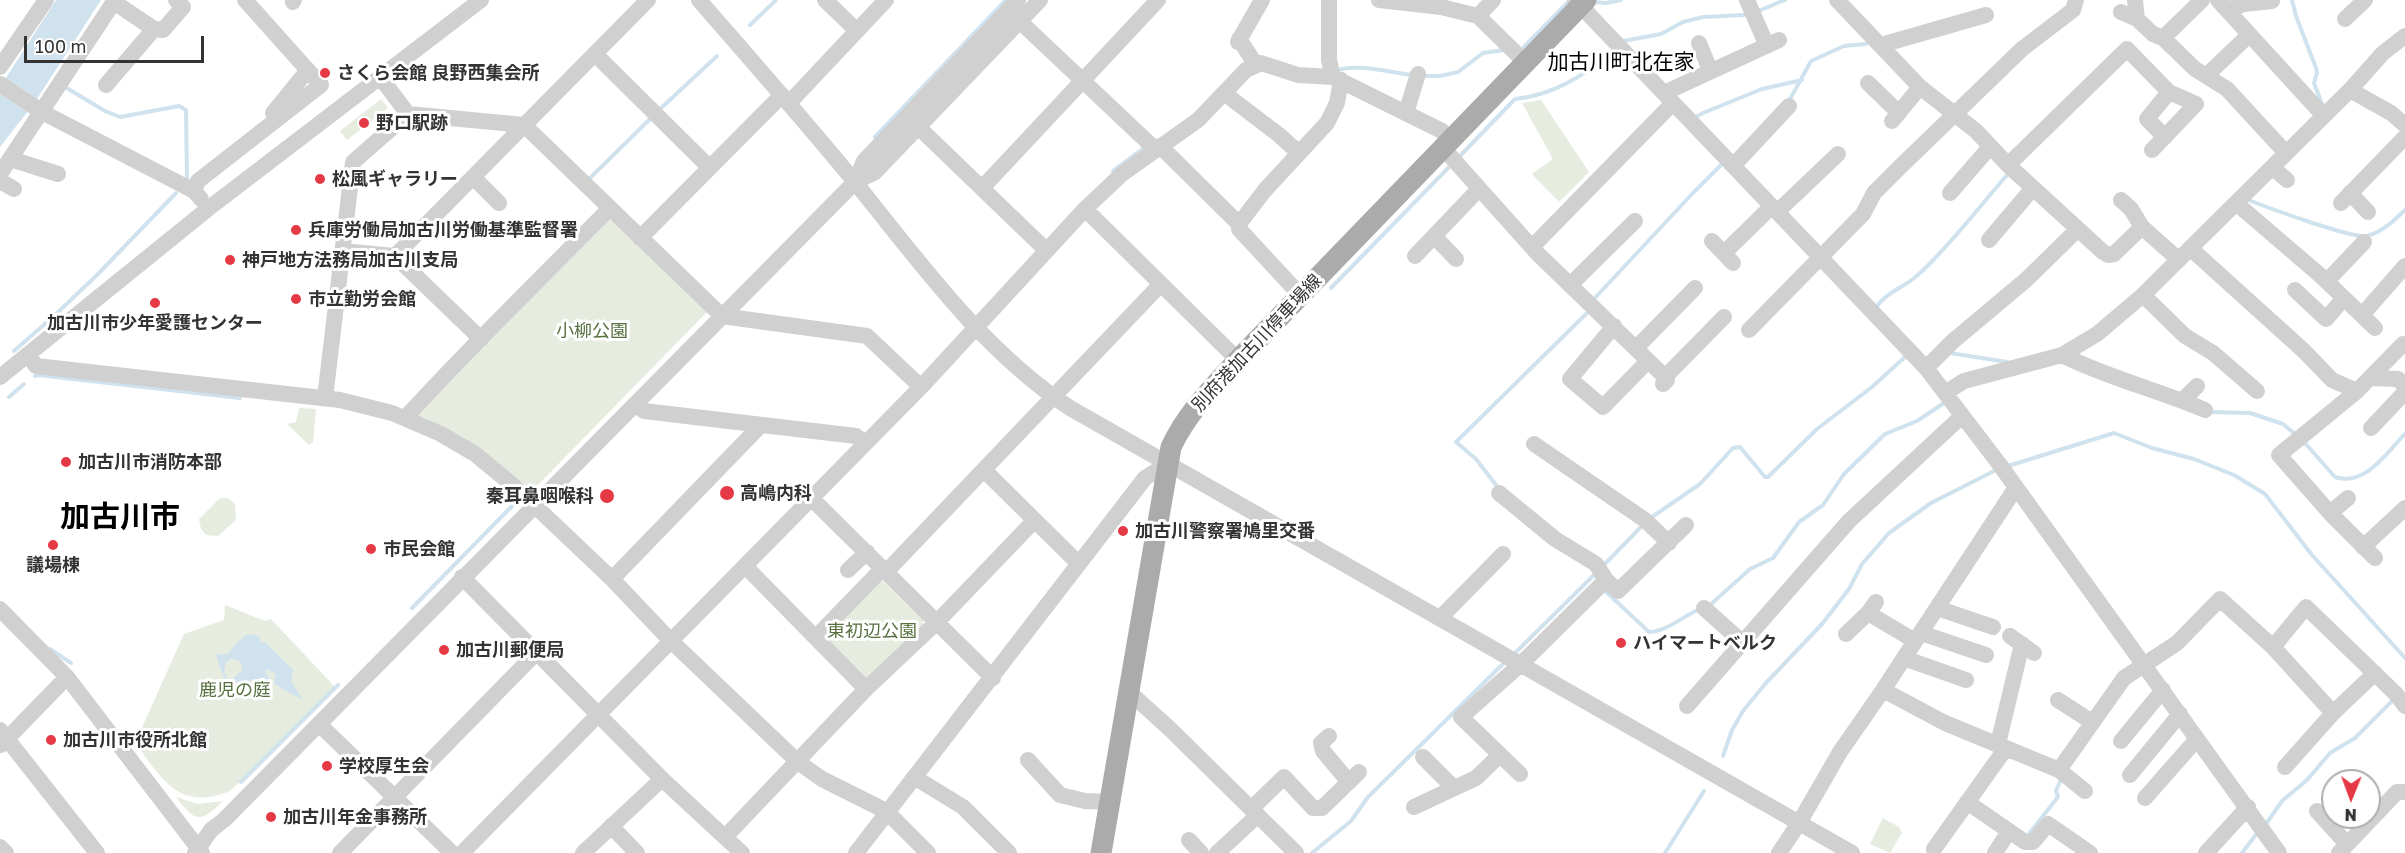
<!DOCTYPE html>
<meta charset="utf-8">
<style>
body{margin:0}
#map{position:relative;width:2405px;height:853px;overflow:hidden;background:#fff;font-family:"Golos Text",sans-serif}
canvas{display:block}
.north{position:absolute;left:2321px;top:769px;width:60px;height:60px;box-sizing:border-box;background:#fff;border:2px solid #adadad;border-radius:50%;rotate:181deg;font-size:16px;font-weight:700;line-height:24px;text-align:center;color:#333}
.north::after{content:'';display:block;margin:auto;width:21px;height:27px;background:#e63946;clip-path:polygon(50% 0,100% 100%,50% 72%,0 100%)}
.scale{position:absolute;left:24px;top:36px;width:180px;height:27px;box-sizing:border-box;border:3px solid #333;border-top:0;padding-left:8px;font-size:18px;line-height:21px;white-space:nowrap;color:#333;-webkit-text-stroke:4px #fff;paint-order:stroke}
</style>
<div id="map">
<canvas width="2405" height="853"></canvas>
<div class="north">N</div>
<div class="scale">100 m</div>
</div>
<script>
const context = document.querySelector('canvas').getContext('2d');
context.lineJoin = 'round';
function paint(path, color) {
  context.fillStyle = color;
  context.fill(path, 'evenodd');
}
function stroke(path, color, width, dash) {
  context.strokeStyle = color;
  context.lineWidth = width;
  context.lineCap = dash ? 'butt' : 'round';
  context.setLineDash(dash || []);
  context.stroke(path);
}
function write(font, color, halo, rows, align = 'center') {
  context.font = font + ' "Golos Text","Noto Sans JP",sans-serif';
  context.lineWidth = 6;
  context.setLineDash([]);
  context.textBaseline = 'middle';
  context.strokeStyle = halo;
  context.fillStyle = color;
  for (const [text, x, y, turn = 0] of rows) {
    context.save();
    context.translate(x, y);
    context.rotate((+turn || 0) * Math.PI / 180);
    context.textAlign = isNaN(turn) ? turn : align;
    if (halo) context.strokeText(text, 0, 0);
    context.fillText(text, 0, 0);
    context.restore();
  }
}
paint(new Path2D(`
 M381,99L388,108L347,140L340,131Z
 M1541,100L1589,172L1559,202L1532,174L1553,159L1522,103Z
 M607,219L612,220L707,312L532,491L507,470L416,417Z
 M299,408L316,409L313,442L309,445L287,424L296,422Z
 M223,498H228L235,504L236,520L218,536L206,535L201,529L199,519L218,500Z
 M879,578L923,620V625L869,681L821,638Z
 M225,605L265,621L271,619L335,687L230,791C178,812 163,779 135,743L184,634L224,620Z
 M176,797L198,804L223,801C200,824 195,822 176,797Z
 M1883,818L1899,827L1902,833L1890,853L1870,844Z`), '#e6ecdf');
paint(new Path2D(`
 M56,0H101L35,102L0,147V87Z
 M248,634L259,636L261,643H266L293,670L291,681L303,700L274,684L276,674L266,669L265,671L272,683C258,676 248,683 235,682L234,678L242,670V665L238,660L231,659L226,662L224,671L227,679L224,678L216,655L228,654L237,642Z`), '#cfe2ee');
stroke(new Path2D(`
 M2292,0L2296,16L2316,68L2317,73L2314,83L2322,104
 M1593,2L1606,3L1621,0
 M1756,12L1785,0
 M750,25L776,0
 M1623,41L1661,34L1683,22L1703,17L1744,15
 M1524,47L1569,1
 M1337,70C1363,64 1386,72 1412,75
 M1423,76H1440L1458,72L1483,53L1504,50
 M65,87L105,111L120,117L179,106L186,110L187,182
 M1789,101L1811,61L1844,46L1866,44
 M659,110L717,56
 M1694,118L1703,113L1762,89L1802,80
 M875,137L1006,0
 M1459,157L1515,99C1554,95 1585,76 1613,50
 M1113,171L1145,147
 M588,180L651,118
 M2251,201C2269,208 2353,239 2367,236C2382,232 2394,221 2405,210
 M1331,288L1452,164
 M1593,300L1692,194L1722,164
 M1875,309C1886,291 1907,287 1921,272C1952,243 1979,207 2007,175
 M14,351L54,316L98,274L176,193
 M1950,353L2007,362
 M35,376L38,375L240,398
 M9,397L24,384
 M2208,412L2250,413L2283,424L2296,435
 M2304,442L2335,477C2366,487 2387,452 2405,434
 M2008,466L2114,433L2152,448L2194,459L2234,475L2265,494L2312,555L2405,658
 M1499,489L1476,459L1456,442L1586,314
 M1652,517L1700,484L1733,448L1740,447L1765,477H1768L1817,429L1872,387L1905,357
 M1602,567L1641,527
 M1602,588L1649,632C1666,632 1683,616 1700,609
 M1710,605L1750,569L1773,558L1799,522L1823,505L1844,474L1885,434L1917,421L1947,401
 M412,608L516,502
 M50,649L71,663
 M1513,655L1595,574
 M1723,756L1732,730L1743,711L1765,684L1822,624L1849,589L1862,564L1889,533L1931,503L1994,471
 M241,782L338,685
 M2266,824L2282,801L2307,780L2330,753L2355,738L2393,700
 M2028,835L2058,797L2056,791L2061,779
 M1312,853L1351,821L1368,797L1505,662
 M1665,853L1704,791
 M2242,853L2258,832`), '#cfe2ee', 4);
stroke(new Path2D(`
 M699,0C751,60 803,119 854,181C919,261 982,350 1070,408L1852,853
 M825,0L856,30
 M1329,0V60L1333,77L1442,131L1451,141
 M1379,0L1441,7L1478,16L1526,63
 M1575,0L1926,368L2000,465L2279,853
 M1747,0L1767,46
 M1837,0L1920,87L1976,131L2008,165L2103,252L2108,255L2114,254L2142,227L2179,260
 M2135,0L2137,19L2153,34L2163,38L2195,69L2227,89L2286,153
 M2218,0L2324,116
 M114,2L154,29
 M293,2L294,0
 M2227,10L2244,4L2272,1
 M2121,12L2137,19
 M1012,14L1155,149
 M1478,16L1493,0
 M2345,19L2365,0
 M2163,38L2202,0
 M1239,39L1256,65
 M1238,42L1262,0
 M1699,43L1710,70
 M1881,45L1986,15
 M595,54L709,167
 M0,67L46,0
 M2206,76L2249,35
 M380,77L408,114
 M1868,83L1899,113
 M0,84L42,112L194,191L201,199
 M106,85L154,29L163,30L183,7L176,0
 M2350,90L2391,113L2405,125
 M1224,93L1279,135L1299,153
 M1664,93L1779,40
 M789,103L886,0
 M273,113L308,70
 M1406,113L1418,74
 M912,121L1046,250
 M1892,121L1920,87
 M2165,137L2147,119L2169,92
 M1160,146L1239,224V229L1301,296
 M1444,149L1537,253L1665,377
 M12,156L17,161L58,174
 M2008,165L2127,49L2169,92L2196,104L2152,150
 M1733,166L1789,106
 M2273,168L2287,180
 M0,174L115,0
 M473,177L499,203
 M0,181L14,189
 M855,182L864,161L1018,0
 M983,187L1158,0
 M194,191L198,181L321,85L245,0
 M1950,193L1990,147
 M2350,193L2368,212
 M2121,200L2131,209L2142,227
 M2341,203L2405,137
 M2237,204L2321,276L2375,328
 M1085,209L1238,360
 M1777,212L1838,154
 M1239,224L1265,190L1327,123L1337,103L1341,80
 M1434,236L1456,259
 M640,238L782,95
 M1989,240L2033,188
 M1712,241L1733,263
 M1532,247L1673,103
 M2190,248L2304,351L2332,380L2357,391
 M342,251L395,256
 M1724,253L1771,207
 M1415,256L1479,189
 M2327,281L2364,242
 M1571,284L1635,221
 M2295,290L2326,319L2344,298
 M2143,295L2185,336L2213,353L2257,391
 M2362,315L2405,266
 M1614,326L1570,379L1603,407L1648,361
 M1749,330L1863,214L1874,193L1900,167L2022,49L2073,10L2076,0
 M481,339L395,256L648,0
 M1636,348L1695,288
 M28,355L36,366L340,400L392,413L441,434L475,454L515,487L612,579L670,640L798,762L822,779L886,811L928,853
 M2062,355C2108,378 2158,390 2205,410
 M1926,368L1952,342L2027,279L2077,230
 M0,377L209,208L481,0
 M2370,378L2398,379L2405,386
 M1663,384L1667,380L1665,377L1724,317
 M1945,393L1964,381L2062,355L2097,334L2143,295L2350,90L2383,53L2405,36
 M325,398L353,162L408,114L524,125L722,316L867,336L921,387
 M2183,400L2197,386
 M636,404L644,411L856,436L865,443
 M405,418C471,346 541,278 609,209
 M2371,428L2405,392
 M1534,444L1645,520L1669,543
 M984,470L1078,563
 M1499,493L1555,539L1596,564L1606,580
 M811,498L993,678
 M2330,513L2348,498
 M2363,547L2405,508
 M2375,558L2330,513L2279,455L2357,391L2403,344
 M745,566L866,689
 M848,570L867,552
 M887,571L1161,284
 M462,577L662,779L742,853
 M612,579L761,425
 M1876,602L1868,613L1915,641
 M1704,608L1742,642
 M1937,608L1993,627
 M0,609L67,677L202,853
 M1440,618L1503,554
 M1921,633L1986,655
 M1846,634L1868,613
 M2010,636L2034,653
 M816,637L883,568
 M2273,647L2306,607L2396,694L2405,706
 M1905,656L1912,661L1966,680
 M1883,690L1945,723L2059,770L2124,678L2177,643L2220,599L2273,647L2333,713
 M1128,691L1170,729L1296,853
 M2058,700L2092,722
 M1687,706L1849,521L1962,416
 M320,725L452,853
 M0,730L97,853
 M1329,736L1321,743L1323,751L1349,782
 M2121,741L2163,690
 M1998,744L2022,644
 M1,745L67,677
 M1423,757L1454,788
 M1028,760L1060,795L1085,801L1109,802
 M2285,767L2333,713L2375,673
 M2059,770L2085,791
 M1520,774L1461,717L1521,664L1606,580L1618,591L1686,525
 M2130,775L2180,714
 M914,777L963,807L1009,853
 M2145,798L2197,739
 M1967,802L2025,842H2033L2048,824L2090,853
 M1414,807L1476,778L1500,755
 M1251,809L1284,777L1313,808H1322L1359,772
 M2317,811L2347,844
 M611,826L637,853
 M725,837L866,689L937,622L1034,521
 M1189,840L1201,853
 M0,847L6,853
 M1934,849L2006,748
 M195,853L211,830L224,820L855,182L875,172L1040,0
 M340,853L536,653
 M462,853L921,387L1085,209L1122,174L1198,120L1246,70L1261,63L1298,75L1333,77
 M583,853L662,779
 M856,853L1145,478L1169,463
 M1217,853L1258,815
 M1779,853L1799,823L1840,752L1883,690L2015,489
 M1995,853L2009,831
 M2206,853L2248,807
 M2339,853L2397,792H2405`), '#d0d0d0', 16);
stroke(new Path2D(`
 M1101,853L1171,447C1187,413 1212,388 1238,360L1586,0`), '#ababab', 21);
for (const [x, y, r, color] of [
 [325,73,6,"#e63946"],
 [364,123,6,"#e63946"],
 [320,179,6,"#e63946"],
 [296,230,6,"#e63946"],
 [230,260,6,"#e63946"],
 [296,299,6,"#e63946"],
 [155,303,6,"#e63946"],
 [66,462,6,"#e63946"],
 [727,493,8,"#e63946"],
 [607,496,8,"#e63946"],
 [1123,531,6,"#e63946"],
 [53,545,6,"#e63946"],
 [371,549,6,"#e63946"],
 [1621,643,6,"#e63946"],
 [444,650,6,"#e63946"],
 [51,740,6,"#e63946"],
 [327,766,6,"#e63946"],
 [271,817,6,"#e63946"]
]) {
  const dot = new Path2D();
  dot.arc(x, y, r, 0, 2 * Math.PI);
  context.fillStyle = color;
  context.fill(dot);
  stroke(dot, '#fff', 2);
}
write('bold 18px', '#333', '#fff', [
 ["さくら会館 良野西集会所",337,73],
 ["野口駅跡",376,123],
 ["松風ギャラリー",332,179],
 ["兵庫労働局加古川労働基準監督署",308,230],
 ["神戸地方法務局加古川支局",242,260],
 ["市立勤労会館",308,299],
 ["加古川市少年愛護センター",155,323,"center"],
 ["加古川市消防本部",78,462],
 ["高嶋内科",740,493],
 ["秦耳鼻咽喉科",594,496,"right"],
 ["加古川警察署鳩里交番",1135,531],
 ["市民会館",383,549],
 ["議場棟",53,565,"center"],
 ["ハイマートベルク",1633,643],
 ["加古川郵便局",456,650],
 ["加古川市役所北館",63,740],
 ["学校厚生会",339,766],
 ["加古川年金事務所",283,817]
], 'left');
write('18px', '#56703f', '#fff', [
 ["小柳公園",592,331],
 ["東初辺公園",872,631],
 ["鹿児の庭",235,690]
]);
write('18px', '#333', '#fff', [
 ["別府港加古川停車場線",1257,343,-47]
]);
write('21px', '#000', '#fff', [
 ["加古川町北在家",1621,62]
]);
write('bold 30px', '#000', '#fff', [
 ["加古川市",120,517]
]);
</script>
